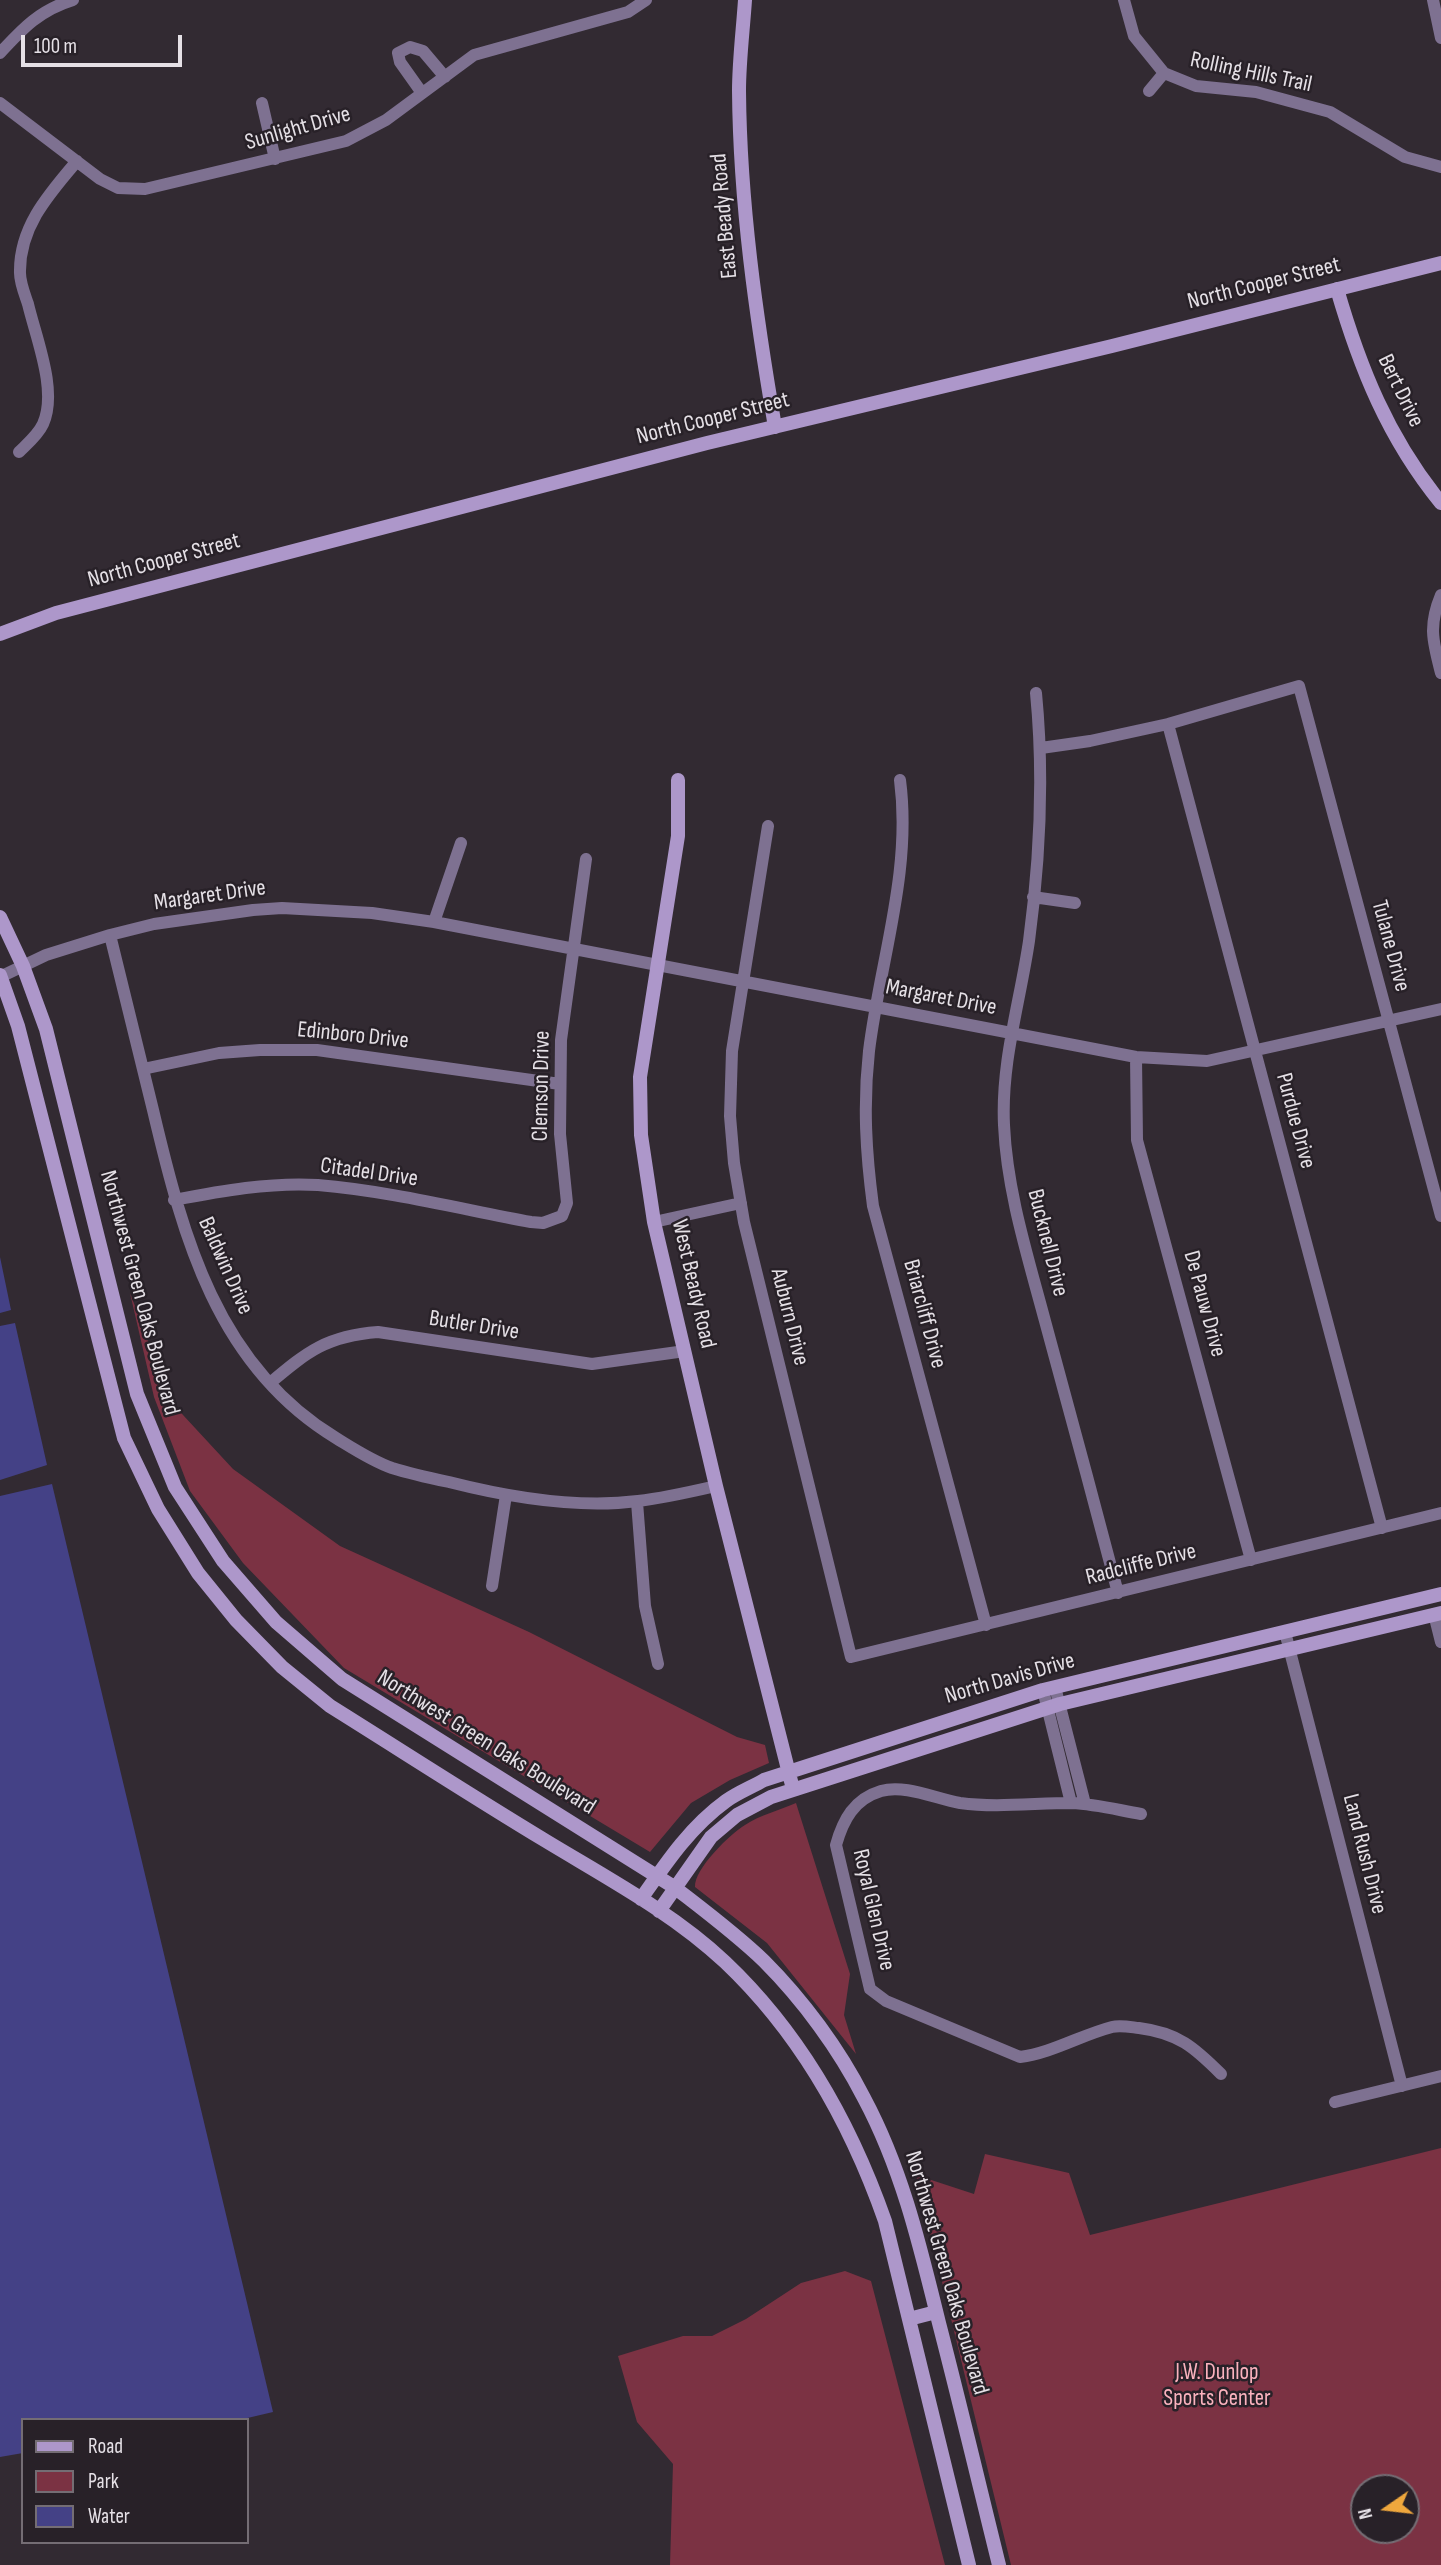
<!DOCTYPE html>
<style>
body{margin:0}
#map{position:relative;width:1441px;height:2565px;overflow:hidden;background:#322a32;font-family:"Sofia Sans Condensed",sans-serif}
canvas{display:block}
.legend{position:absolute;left:21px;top:2418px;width:228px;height:126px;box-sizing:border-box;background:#282128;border:2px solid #746d74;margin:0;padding:9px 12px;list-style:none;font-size:21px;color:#e5e0e6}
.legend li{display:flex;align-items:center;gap:14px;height:35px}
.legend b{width:35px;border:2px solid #746d74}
.north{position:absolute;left:1350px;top:2474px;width:70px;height:70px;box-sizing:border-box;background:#282128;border:2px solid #746d74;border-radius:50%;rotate:256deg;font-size:19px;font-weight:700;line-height:28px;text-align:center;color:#e5e0e6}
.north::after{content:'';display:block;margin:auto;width:24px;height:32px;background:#efa73d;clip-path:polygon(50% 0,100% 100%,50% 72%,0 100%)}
.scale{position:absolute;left:21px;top:35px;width:161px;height:32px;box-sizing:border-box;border:4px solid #e5e0e6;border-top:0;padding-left:9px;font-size:21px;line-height:24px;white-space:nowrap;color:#e5e0e6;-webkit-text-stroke:5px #282128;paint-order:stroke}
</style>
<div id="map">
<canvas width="1441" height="2565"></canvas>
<ul class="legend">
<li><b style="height:9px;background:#ad97ca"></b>Road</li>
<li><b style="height:19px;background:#7b3243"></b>Park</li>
<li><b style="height:19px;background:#444186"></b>Water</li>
</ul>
<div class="north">N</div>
<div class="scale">100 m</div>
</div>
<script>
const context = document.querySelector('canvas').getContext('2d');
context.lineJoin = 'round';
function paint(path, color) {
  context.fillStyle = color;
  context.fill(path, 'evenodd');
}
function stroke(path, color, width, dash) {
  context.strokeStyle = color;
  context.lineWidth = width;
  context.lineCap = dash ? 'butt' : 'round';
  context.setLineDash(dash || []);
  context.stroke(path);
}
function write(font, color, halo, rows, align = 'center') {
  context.font = font + ' "Sofia Sans Condensed",sans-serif';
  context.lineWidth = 5;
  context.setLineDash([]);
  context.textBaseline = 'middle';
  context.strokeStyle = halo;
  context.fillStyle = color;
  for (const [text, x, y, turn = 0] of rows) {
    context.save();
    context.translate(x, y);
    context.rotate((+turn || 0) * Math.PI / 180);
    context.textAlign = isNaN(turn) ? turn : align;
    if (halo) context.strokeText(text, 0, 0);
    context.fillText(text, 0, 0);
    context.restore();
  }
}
paint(new Path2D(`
 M130,1293L171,1402L233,1469L340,1546L529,1632L737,1737L765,1745L769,1763L730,1780L691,1803L650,1852L344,1668L243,1563L190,1491L154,1397Z
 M796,1803L850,1974L844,2015L856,2054L767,1943L695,1887C694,1869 730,1834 745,1825C760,1815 780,1810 796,1803Z
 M1441,2148V2565H1011L916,2175L974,2194L985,2154L1069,2173L1090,2235ZM1364,2488H1406V2530H1364Z
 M845,2271L871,2281L945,2565H670L673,2464L637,2422L618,2356L683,2336H712L746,2319L801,2283Z`), '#7b3243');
paint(new Path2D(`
 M0,1257L11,1310L0,1313Z
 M15,1323L47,1465L0,1480V1326Z
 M52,1484L273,2412L239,2420H23V2453L0,2457V1496Z`), '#444186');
stroke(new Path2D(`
 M1124,0L1134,36L1164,73L1196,86L1256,92L1330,112L1405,157L1441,167
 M1433,0L1441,38
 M0,53C23,28 40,10 73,0
 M1149,91L1164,73
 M422,93L400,62L398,53L410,47L423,51L445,77
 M0,103L100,179L118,188L145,189L346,141L386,120L474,55L628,12L646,0
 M262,103L275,159
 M19,452C27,444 38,435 43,424C58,391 36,338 28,304C25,295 20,283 20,273C19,227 49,194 77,161
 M1441,595C1428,626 1433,642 1441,673
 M1036,693C1044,775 1040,859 1029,941C1020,1002 1001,1062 1004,1125C1007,1192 1028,1257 1045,1321C1070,1412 1094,1502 1118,1593
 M1168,724L1382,1528
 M1041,748L1090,741L1168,724L1299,686L1441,1216
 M900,780C912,872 880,961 869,1051C863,1105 866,1153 873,1206L986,1625
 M768,826L732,1051L730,1116L734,1163L744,1222L851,1657L1441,1513
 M1033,897L1075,903
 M434,922L461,843
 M110,935C125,994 139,1052 153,1110C183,1237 217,1366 336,1438C354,1449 372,1461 392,1468C411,1474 430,1478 449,1482C508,1497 577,1509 638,1501C664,1498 690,1492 716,1486
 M0,977L46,955L110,935L154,924L253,910L282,908L372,913L434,922L1136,1057L1207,1061L1441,1009
 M1136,1057L1137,1140L1251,1560
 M143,1069L219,1053L260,1050H317L560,1084
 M174,1200C221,1191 270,1182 318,1185C389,1191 461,1209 531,1222L543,1223L562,1216L567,1203L560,1134L561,1040L586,859
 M654,1222L741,1203
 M270,1383C308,1351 327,1336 378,1332L592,1364L685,1351
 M637,1502L645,1606L658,1664
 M492,1586L506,1495
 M1434,1614L1441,1642
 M1285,1632L1402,2086
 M1055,1687L1085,1804
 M1043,1690L1071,1803
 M1141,1814C1118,1810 1095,1804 1072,1803C1035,1803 996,1808 960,1803C936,1799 905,1784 881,1791C854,1799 843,1820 836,1845L870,1989L886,2001L1020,2057C1052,2053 1081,2035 1112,2027C1120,2025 1130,2027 1139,2028C1178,2033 1194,2047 1221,2074
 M1335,2102L1441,2076`), '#7e7191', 12);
stroke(new Path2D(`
 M745,0C743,30 739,61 739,91C740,204 756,316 775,427
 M1337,289C1360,368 1388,438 1441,503
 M0,634L56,613L707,443L1112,346L1441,263
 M678,780V836L640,1077L641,1135L654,1222L716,1486L793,1789
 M0,917L23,966L46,1029L137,1394L175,1487L223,1561L276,1622L342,1679L674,1887C705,1911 736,1934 764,1961C803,2000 839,2049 864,2098C902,2169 920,2246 939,2323C960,2404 979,2484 999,2565
 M0,975L18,1026L124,1438L158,1509L198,1573L236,1620L282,1667L330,1706C402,1751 473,1797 546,1841C607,1878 673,1913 725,1962C800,2033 851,2124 885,2221L969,2565
 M641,1899C666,1863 690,1827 726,1801C737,1793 752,1787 764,1780L1043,1690L1441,1594
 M659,1911L711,1837L737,1815L771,1797L1060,1704L1441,1613
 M909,2319L936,2312`), '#ad97ca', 14);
write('23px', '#e5e0e6', '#282128', [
 ["Rolling Hills Trail",1251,73,12],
 ["Sunlight Drive",298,129,-16],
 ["East Beady Road",725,216,-95],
 ["North Cooper Street",1264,284,-14],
 ["Bert Drive",1400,391,64],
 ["North Cooper Street",713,419,-14],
 ["North Cooper Street",164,561,-15],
 ["Margaret Drive",210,896,-8],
 ["Tulane Drive",1390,946,75],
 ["Margaret Drive",941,998,11],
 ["Edinboro Drive",353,1036,6],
 ["Clemson Drive",542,1086,-89],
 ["Purdue Drive",1295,1121,75],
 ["Citadel Drive",369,1173,8],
 ["Bucknell Drive",1047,1243,76],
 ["Baldwin Drive",225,1266,66],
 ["West Beady Road",693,1284,77],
 ["Northwest Green Oaks Boulevard",139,1293,75],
 ["De Pauw Drive",1204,1304,75],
 ["Briarcliff Drive",924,1314,75],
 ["Auburn Drive",789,1317,76],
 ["Butler Drive",474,1326,9],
 ["Radcliffe Drive",1141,1565,-14],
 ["North Davis Drive",1010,1679,-16],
 ["Northwest Green Oaks Boulevard",486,1743,32],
 ["Land Rush Drive",1364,1854,76],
 ["Royal Glen Drive",873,1910,77],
 ["Northwest Green Oaks Boulevard",946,2273,74]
]);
write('23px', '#fbb2be', '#282128', [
 ["J.W. Dunlop",1217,2373],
 ["Sports Center",1217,2399]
]);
</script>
